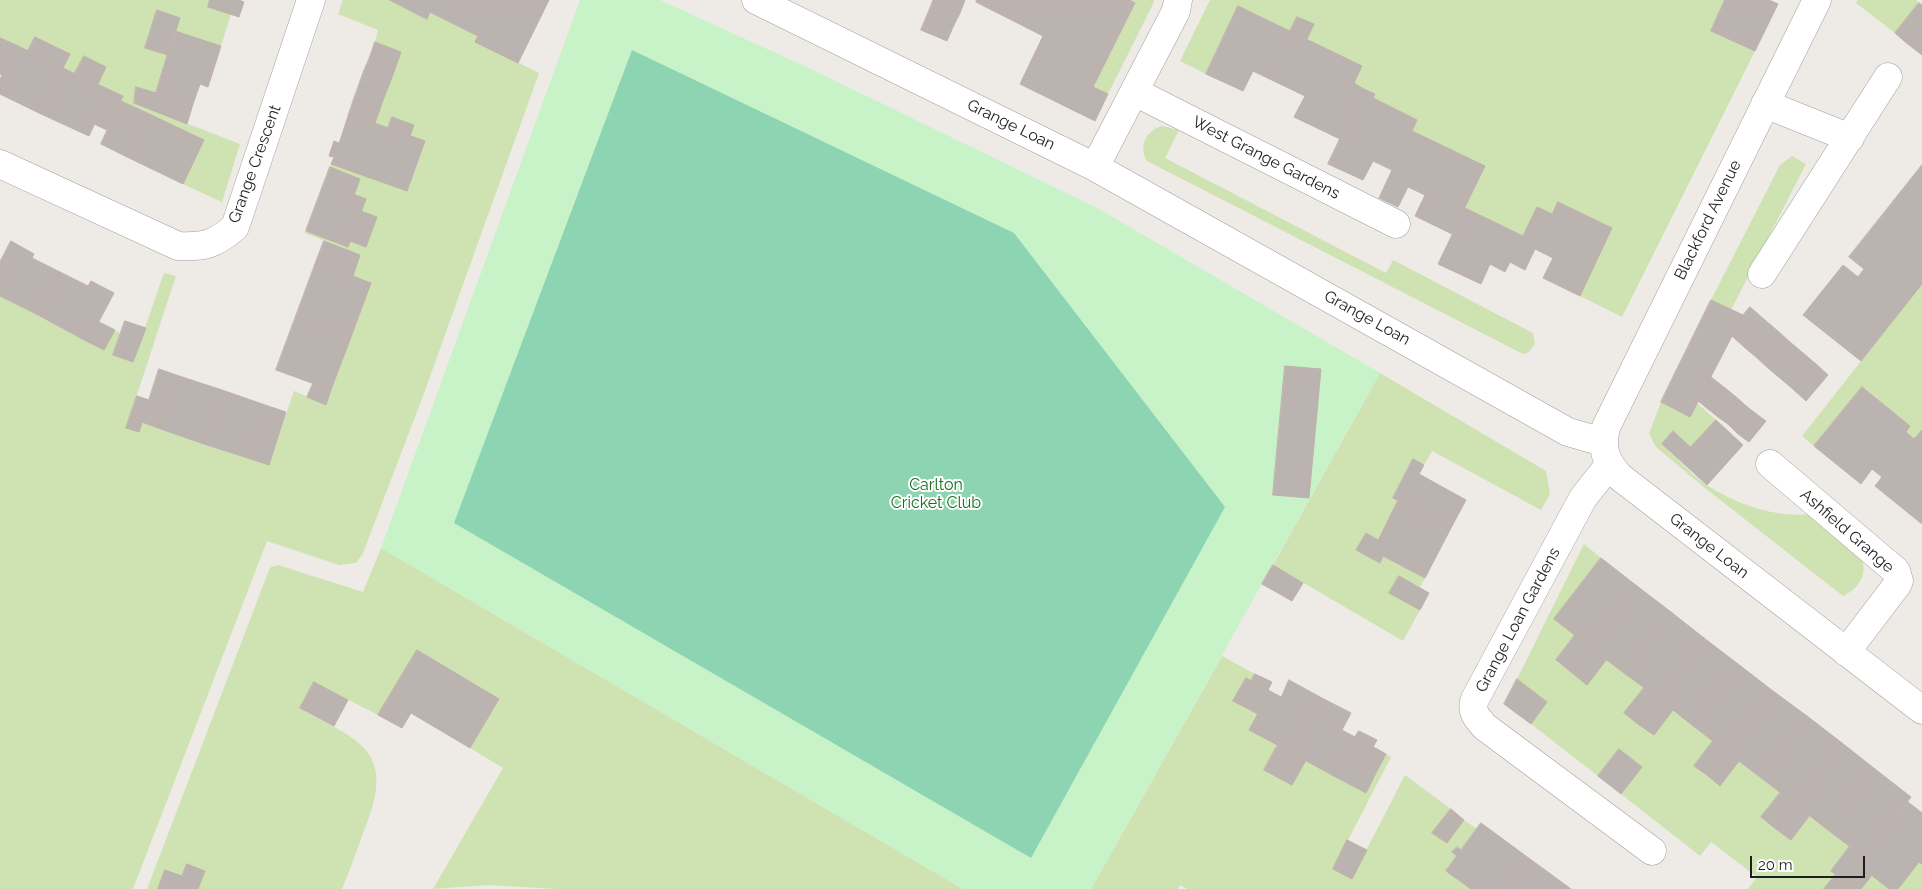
<!DOCTYPE html>
<style>
body{margin:0}
#map{position:relative;width:1922px;height:889px;overflow:hidden;background:#eeebe6;font-family:Raleway,sans-serif}
canvas{display:block}
.scale{position:absolute;left:1750px;top:856px;width:115px;height:22px;box-sizing:border-box;border:2px solid #1e1e1e;border-top:0;padding-left:6px;font-size:15px;line-height:18px;white-space:nowrap;color:#1e1e1e;-webkit-text-stroke:4px #fff;paint-order:stroke}
</style>
<div id="map">
<canvas width="1922" height="889"></canvas>
<div class="scale">20 m</div>
</div>
<script>
const context = document.querySelector('canvas').getContext('2d');
context.lineJoin = 'round';
function paint(path, color) {
  context.fillStyle = color;
  context.fill(path, 'evenodd');
}
function stroke(path, color, width, dash) {
  context.strokeStyle = color;
  context.lineWidth = width;
  context.lineCap = dash ? 'butt' : 'round';
  context.setLineDash(dash || []);
  context.stroke(path);
}
function write(font, color, halo, rows, align = 'center') {
  context.font = font + ' Raleway,sans-serif';
  context.lineWidth = 4;
  context.setLineDash([]);
  context.textBaseline = 'middle';
  context.strokeStyle = halo;
  context.fillStyle = color;
  for (const [text, x, y, turn = 0] of rows) {
    context.save();
    context.translate(x, y);
    context.rotate((+turn || 0) * Math.PI / 180);
    context.textAlign = isNaN(turn) ? turn : align;
    if (halo) context.strokeText(text, 0, 0);
    context.fillText(text, 0, 0);
    context.restore();
  }
}
paint(new Path2D(`
 M0,0H210L208,7L231,14L221,46L175,31L180,18L157,10L145,48L168,55L156,93L136,87L134,103L240,144L222,202L183,184L145,112L121,101L123,96L98,84L105,67L84,56L75,73L63,68L70,54L36,37L28,51L0,39Z
 M343,0H390L427,19L430,12L478,36L476,42L539,73L423,396L363,553L356,563L339,565L267,541L133,889H0V296L104,350L115,330L120,333L113,355L133,362L164,273L176,276L126,428L139,432L142,422L269,465L294,391L326,405L371,283L353,276L360,255L305,233L306,231L347,246L350,241L366,247L377,217L361,211L354,195L360,179L330,167L331,164L407,191L425,142L410,136L414,125L392,117L388,128L375,123L401,52L375,42L378,30L338,14Z
 M1129,0H1154V2L1108,94L1093,87L1135,4Z
 M1210,0H1725L1711,31L1755,51L1622,317L1580,296L1612,228L1559,202L1552,214L1523,236L1465,208L1485,166L1412,131L1417,120L1373,98L1375,94L1354,83L1362,66L1307,39L1313,24L1297,17L1290,31L1238,6L1206,74L1180,61Z
 M1858,0H1916L1919,3L1895,33L1856,3Z
 M1162,126L1179,130L1165,158L1386,273L1393,260L1533,333L1535,344L1529,352L1523,354L1147,161C1138,146 1146,131 1162,126Z
 M1792,156L1806,164L1731,310L1711,300L1780,165Z
 M1922,284V430L1914,439L1906,432L1910,426L1862,387L1814,446L1802,436Z
 M1380,373L1546,471L1550,494L1541,510L1432,451L1424,465L1412,460L1393,497L1398,501L1378,540L1366,533L1357,550L1380,563L1383,556L1425,578L1420,587L1399,576L1389,592L1420,610L1403,641L1273,565Z
 M1661,402L1690,417L1697,403L1716,420L1691,447L1673,431L1662,444C1676,457 1692,476 1708,486C1739,505 1775,518 1812,514C1825,525 1846,539 1857,552C1871,569 1861,588 1843,596L1705,488L1656,447L1649,434Z
 M1584,544L1601,558L1555,619L1575,635L1556,661L1587,684L1607,659L1644,688L1625,712L1673,710L1713,741L1694,766L1720,786L1739,761L1780,793L1761,817L1791,840L1810,815L1850,846L1831,870L1836,874L1824,889H1748L1757,877L1711,842L1700,856L1621,794L1641,766L1619,749L1598,776L1531,724L1547,702L1517,679Z
 M381,548L963,889H556L488,885L433,889L503,768L470,748L499,699L417,650L378,715L314,682L300,708C320,721 344,729 362,746C389,772 372,809 361,839C355,856 349,872 342,889H198L205,871L188,864L182,876L166,870L158,889H147L269,570L271,567L278,565L363,592Z
 M1222,656L1255,674L1251,681L1245,678L1234,701L1258,714L1249,730L1277,746L1264,770L1306,760L1365,793L1386,754L1391,757L1333,869L1352,878L1405,775L1451,809L1433,833L1447,843L1464,820L1477,829L1461,850L1457,847L1453,852L1457,856L1446,871L1471,889H1187L1180,885L1178,889H1091Z
 M1919,862L1922,864V889H1898Z
 M1872,875L1889,889H1861Z`), '#cee2b2');
paint(new Path2D(`
 M580,0H660L813,70L1099,209L1380,373L1091,889H963L381,548Z`), '#c8f3c8');
paint(new Path2D(`
 M632,50L1014,233L1225,507L1031,858L454,523Z`), '#8dd4b2');
const building = new Path2D(`
 M210,0H239L244,2L239,17L208,7Z
 M390,0H466L454,24L430,12L427,19Z
 M466,0H549L518,63L475,42L478,36L454,24Z
 M934,0H965L960,13L933,1Z
 M977,0H1129L1135,3L1093,87L1108,94L1095,121L1020,84L1043,36L976,2Z
 M1725,0H1769L1778,4L1755,51L1711,31Z
 M933,1L960,13L953,27L927,16Z
 M1919,3L1922,5V19L1904,41L1895,33Z
 M1238,6L1362,66L1354,83L1364,89L1340,139L1294,117L1305,96L1253,71L1243,91L1206,74Z
 M157,10L180,18L168,55L145,48Z
 M927,16L953,27L947,41L921,30Z
 M1297,17L1314,24L1307,39L1290,31Z
 M1922,19V37L1913,48L1904,41Z
 M175,31L221,46L208,87L200,84L193,104L156,93Z
 M35,37L70,54L63,68L28,51Z
 M1922,37V55L1913,48Z
 M0,38L16,45L2,75L0,74Z
 M375,42L401,52L396,66L370,57Z
 M16,45L63,68L41,114L0,94V80Z
 M84,56L106,67L98,84L75,73Z
 M370,57L396,66L391,80L364,71Z
 M63,68L110,90L89,136L41,114Z
 M364,71L391,80L385,95L359,85Z
 M359,85L385,95L380,109L354,99Z
 M136,87L193,104L187,124L134,103Z
 M1364,89L1375,94L1373,98L1417,120L1412,131L1485,166L1452,234L1415,216L1425,195L1408,187L1398,207L1379,198L1392,170L1373,161L1363,180L1328,164Z
 M110,90L123,96L107,130L94,124Z
 M354,99L380,109L375,123L349,114Z
 M121,101L145,112L125,156L101,144Z
 M145,112L204,140L183,184L125,156Z
 M349,114L425,141L407,191L331,164L334,157L329,156L334,141L339,143Z
 M392,117L414,125L410,136L388,128Z
 M1922,165V284L1861,361L1803,315L1843,265L1858,277L1864,269L1849,257Z
 M330,167L360,179L354,195L324,183Z
 M324,183L366,199L348,247L306,231Z
 M1558,202L1612,228L1580,296L1543,278L1553,258L1535,249L1525,270L1510,262L1505,272L1490,264L1481,284L1438,264L1465,208L1523,236L1537,207L1552,214Z
 M361,211L377,217L366,247L350,241Z
 M11,241L34,254L32,258L60,272L38,315L0,296V262Z
 M324,241L360,255L353,276L316,262Z
 M316,262L371,283L351,337L296,316Z
 M60,272L88,286L91,281L114,293L88,342L38,315Z
 M1711,300L1743,315L1690,417L1661,402Z
 M1750,307L1766,321L1744,347L1732,336L1743,315Z
 M296,316L351,337L331,390L276,370Z
 M125,321L146,328L133,362L113,355Z
 M1766,321L1779,332L1756,357L1744,347Z
 M99,322L115,330L104,350L88,342Z
 M1779,332L1790,342L1768,368L1756,357Z
 M1790,342L1803,353L1781,379L1768,368Z
 M1803,353L1816,364L1794,390L1781,379Z
 M1816,364L1828,375L1806,401L1794,390Z
 M1285,366L1321,369L1309,498L1273,495Z
 M159,369L176,375L158,428L142,422Z
 M176,375L222,390L204,444L158,428Z
 M1711,377L1725,388L1708,409L1698,401Z
 M313,384L331,390L326,405L307,397Z
 M1862,387L1910,426L1906,432L1914,439L1922,430V524L1875,486L1882,477L1872,469L1861,484L1814,446Z
 M1725,388L1735,396L1718,417L1708,409Z
 M222,390L268,406L251,459L204,444Z
 M137,396L149,400L139,432L126,428Z
 M1735,396L1745,405L1729,425L1718,417Z
 M1745,405L1755,413L1738,434L1729,425Z
 M268,406L286,412L269,465L251,459Z
 M1755,413L1766,421L1749,442L1738,434Z
 M1716,420L1743,445L1707,485L1684,464L1696,452L1691,447Z
 M1673,431L1696,452L1684,464L1662,444Z
 M1413,459L1424,465L1419,474L1466,500L1451,528L1393,498Z
 M1398,501L1451,528L1425,578L1383,556L1380,563L1356,550L1366,533L1378,540Z
 M1601,558L1637,586L1590,647L1554,619Z
 M1273,565L1303,583L1292,601L1262,584Z
 M1399,576L1429,593L1420,610L1389,593Z
 M1637,586L1671,612L1624,673L1590,647Z
 M1671,612L1704,638L1658,698L1624,673Z
 M1575,635L1590,647L1571,672L1556,660Z
 M1704,638L1738,664L1692,725L1658,698Z
 M1590,647L1607,659L1587,685L1571,672Z
 M417,650L499,699L470,748L411,713L402,728L378,715Z
 M1738,664L1773,691L1727,752L1692,725Z
 M1255,674L1272,682L1268,690L1251,681Z
 M1246,678L1270,691L1258,714L1233,701Z
 M1517,679L1547,702L1531,724L1504,704Z
 M1289,680L1320,697L1290,752L1249,730L1270,691L1281,697Z
 M314,682L348,700L334,726L300,708Z
 M1644,688L1658,698L1638,724L1624,713Z
 M1773,691L1807,716L1760,777L1727,752Z
 M1320,697L1351,713L1342,730L1353,736L1332,775L1290,752Z
 M1658,698L1673,710L1654,735L1638,724Z
 M1807,716L1842,743L1795,804L1760,777Z
 M1359,731L1377,740L1373,747L1355,737Z
 M1353,736L1379,750L1366,773L1340,759Z
 M1713,741L1727,752L1708,776L1694,766Z
 M1842,743L1875,769L1828,830L1795,804Z
 M1277,746L1290,752L1277,777L1264,770Z
 M1619,749L1642,767L1621,794L1598,776Z
 M1379,750L1386,754L1378,769L1370,765Z
 M1290,752L1306,760L1292,785L1277,777Z
 M1727,752L1739,761L1720,786L1708,776Z
 M1340,759L1366,773L1370,765L1378,769L1366,793L1332,775Z
 M1875,769L1911,797L1865,858L1828,830Z
 M1780,793L1795,804L1776,829L1761,817Z
 M1908,802L1922,813V864L1919,862L1898,889H1889L1859,865Z
 M1795,804L1810,815L1791,840L1776,829Z
 M1451,809L1464,820L1447,843L1432,833Z
 M1481,823L1530,859L1509,889H1471L1446,871Z
 M1347,840L1367,850L1352,879L1333,869Z
 M1850,846L1865,858L1846,882L1831,871Z
 M1457,847L1461,850L1457,856L1452,852Z
 M1530,859L1556,878L1571,889H1509Z
 M187,864L205,871L198,889H177Z
 M1859,865L1872,875L1861,889H1841Z
 M165,870L182,876L177,889H158Z
 M1836,874L1846,882L1841,889H1824Z`);
paint(building, '#bbb3af');
stroke(building, '#beb1aa', 1);
const minor = new Path2D(`
 M756,0L1095,167L1568,432L1603,442
 M1817,0L1606,427C1601,448 1605,461 1620,477L1922,710
 M1135,92L1396,224
 M1765,104L1850,138
 M0,164L178,246C205,247 214,245 235,227L311,0
 M1095,167L1176,11L1178,0
 M1762,274L1888,77
 M1770,464L1896,571L1899,581L1897,585L1846,652
 M1609,465L1583,498L1475,699C1470,711 1477,718 1485,727L1652,851`);
stroke(minor, '#9f9f9f', 29);
stroke(minor, '#fff', 28);
write('16px', '#1e1e1e', '#fff', [
 ["Grange Loan",1011,125,26],
 ["West Grange Gardens",1266,158,27],
 ["Grange Crescent",255,164,-70],
 ["Blackford Avenue",1708,220,-64],
 ["Grange Loan",1367,318,29],
 ["Ashfield Grange",1847,531,41],
 ["Grange Loan",1709,546,38],
 ["Grange Loan Gardens",1518,620,-62]
]);
write('16px', '#197019', '#fff', [
 ["Carlton",936,485],
 ["Cricket Club",936,503]
]);
</script>
